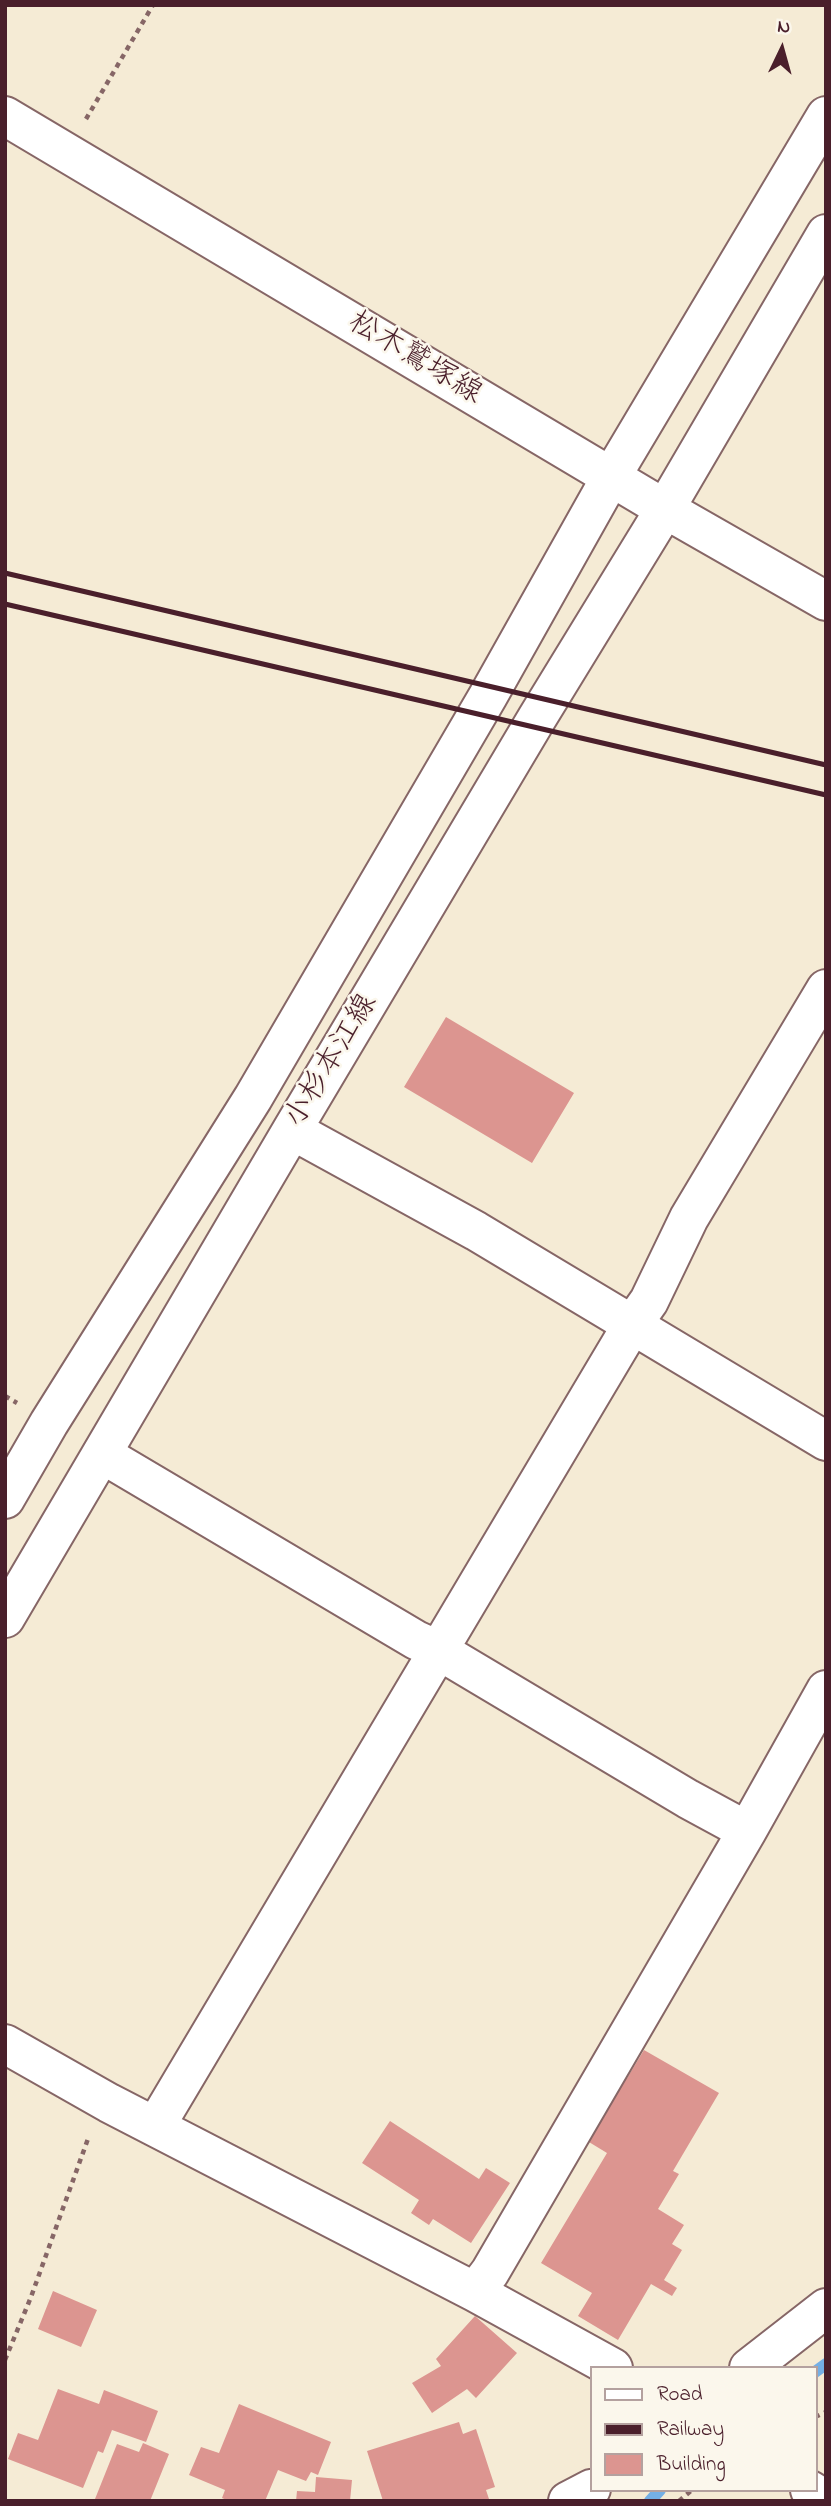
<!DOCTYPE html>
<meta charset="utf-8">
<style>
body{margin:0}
#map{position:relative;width:831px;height:2506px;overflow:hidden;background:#f5ebd5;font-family:"Indie Flower",sans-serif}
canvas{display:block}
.frame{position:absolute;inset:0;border:7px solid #4a1f2b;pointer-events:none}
.legend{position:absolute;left:590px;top:2366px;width:228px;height:126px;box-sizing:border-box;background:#fbf7ec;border:2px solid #b4a19f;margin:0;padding:9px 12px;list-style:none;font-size:21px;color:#4a1f2b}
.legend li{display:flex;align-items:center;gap:14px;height:35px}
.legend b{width:35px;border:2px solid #b4a19f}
.north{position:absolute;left:747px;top:14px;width:70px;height:70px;-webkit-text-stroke:5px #fbf7ec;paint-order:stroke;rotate:5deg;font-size:19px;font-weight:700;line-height:28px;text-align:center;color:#4a1f2b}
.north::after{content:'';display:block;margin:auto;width:24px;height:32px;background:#4a1f2b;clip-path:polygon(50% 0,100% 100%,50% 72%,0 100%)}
</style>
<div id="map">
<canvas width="831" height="2506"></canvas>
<div class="frame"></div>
<ul class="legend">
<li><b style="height:9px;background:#fff"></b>Road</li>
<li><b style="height:9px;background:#4a1f2b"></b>Railway</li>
<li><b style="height:19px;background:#dc9590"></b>Building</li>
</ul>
<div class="north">N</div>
</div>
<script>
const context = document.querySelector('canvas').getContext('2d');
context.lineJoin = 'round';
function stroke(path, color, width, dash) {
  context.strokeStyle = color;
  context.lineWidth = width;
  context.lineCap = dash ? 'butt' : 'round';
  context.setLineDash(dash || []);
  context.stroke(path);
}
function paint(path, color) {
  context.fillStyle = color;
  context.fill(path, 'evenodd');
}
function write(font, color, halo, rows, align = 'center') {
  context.font = font + ' "Indie Flower","Klee One",sans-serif';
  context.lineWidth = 5;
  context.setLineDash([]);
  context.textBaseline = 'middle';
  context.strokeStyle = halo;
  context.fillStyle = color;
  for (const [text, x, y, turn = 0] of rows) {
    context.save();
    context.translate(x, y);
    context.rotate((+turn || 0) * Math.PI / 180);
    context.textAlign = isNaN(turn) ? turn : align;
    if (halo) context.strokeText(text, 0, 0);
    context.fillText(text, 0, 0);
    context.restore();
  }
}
stroke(new Path2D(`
 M815,2372L826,2364
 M650,2501L660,2490`), '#74afe5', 12);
paint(new Path2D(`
 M446,1017L574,1093L532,1163L404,1087Z
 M644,2050L719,2093L673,2171L679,2174L658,2209L684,2225L672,2244L682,2250L664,2280L677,2288L672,2296L651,2284L618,2340L578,2316L592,2293L541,2263L607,2153L584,2139L622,2075L627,2078Z
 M390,2121L479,2179L486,2168L510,2183L471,2243L433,2219L429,2225L411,2213L419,2200L362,2163Z
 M53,2291L97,2310L81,2347L38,2329Z
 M475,2316L517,2353L476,2398L467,2389L432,2413L412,2383L441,2366L436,2359Z
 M58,2389L99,2404L104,2390L158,2411L146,2442L112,2430L103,2453L98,2451L83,2488L8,2459L18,2433L38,2440Z
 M239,2404L331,2442L318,2475L311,2472L306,2481L278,2470L265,2501H229L222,2498L225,2490L189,2475L201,2447L219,2453Z
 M459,2422L463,2434L476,2429L495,2487L486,2490L489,2499L483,2501H383L367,2451Z
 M143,2443L169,2454L150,2501L95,2499L117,2444L139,2452Z
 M316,2477L352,2480L350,2501H296L297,2491L315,2492Z`), '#dc9590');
const street = new Path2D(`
 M102,1454L416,1640L438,1650L688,1799L747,1831
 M5,2044L109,2103L475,2292L613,2368
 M155,2127L632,1325L649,1301L689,1218L826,989
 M475,2292L490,2272L747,1831L826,1690
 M810,2490L826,2500`);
const secondary = new Path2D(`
 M5,116L665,509L826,601
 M292,1130L476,1231L826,1441
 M5,1499L49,1423L253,1098L488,696L611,477L826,116
 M5,1618L292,1130L537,718L665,509L826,234`);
const primary = new Path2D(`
 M749,2368L826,2308
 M568,2501L591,2489`);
stroke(street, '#866666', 42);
stroke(secondary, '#866666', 42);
stroke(primary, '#866666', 42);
stroke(new Path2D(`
 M86,119L153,5
 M5,1396L17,1403
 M5,2360L31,2297L89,2136
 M815,2417L826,2412
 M679,2501L692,2490`), '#866666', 4.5, [5, 5]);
stroke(street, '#fff', 38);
stroke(secondary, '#fff', 38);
stroke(primary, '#fff', 38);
stroke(new Path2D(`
 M5,573L826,765
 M5,604L826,795`), '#4a1f2b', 5);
write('30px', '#4a1f2b', '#fbf7ec', [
 ["松木鷲塚線",414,360,31],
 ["小杉本江線",333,1062,-59]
]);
</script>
